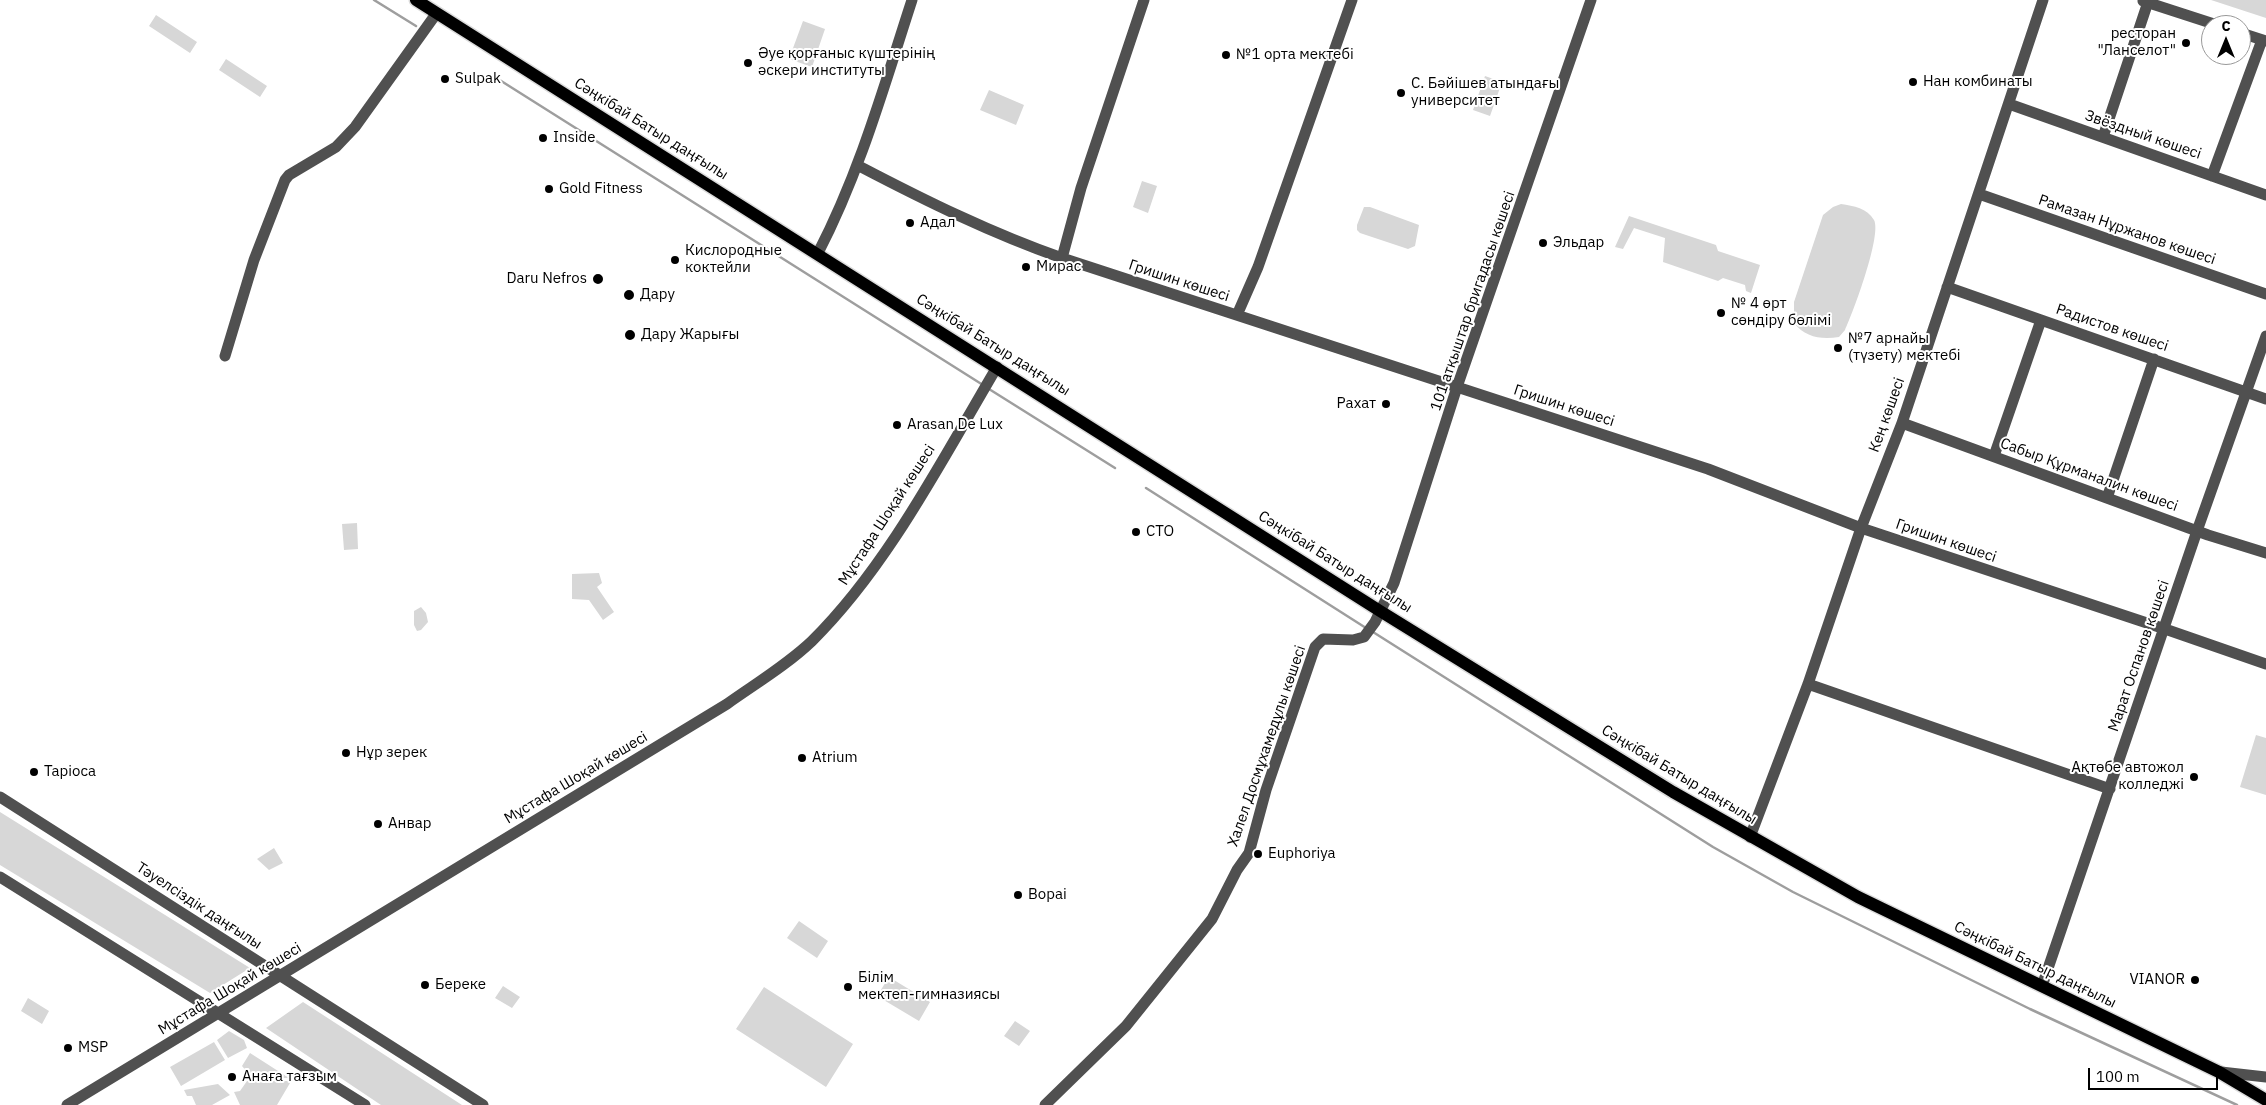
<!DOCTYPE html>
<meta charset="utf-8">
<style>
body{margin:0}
#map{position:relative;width:2266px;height:1105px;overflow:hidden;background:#fff;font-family:"IBM Plex Sans",sans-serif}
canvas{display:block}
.north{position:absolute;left:2201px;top:15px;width:50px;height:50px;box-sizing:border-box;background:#fff;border:1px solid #999;border-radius:50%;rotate:0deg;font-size:14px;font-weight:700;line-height:20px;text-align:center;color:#000}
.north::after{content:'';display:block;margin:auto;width:18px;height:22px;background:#000;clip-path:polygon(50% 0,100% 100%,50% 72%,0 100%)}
.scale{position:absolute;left:2088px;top:1068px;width:130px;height:22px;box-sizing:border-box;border:2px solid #000;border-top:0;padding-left:6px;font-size:15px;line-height:18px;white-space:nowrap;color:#000;-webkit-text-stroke:4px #fff;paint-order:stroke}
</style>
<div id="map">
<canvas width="2266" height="1105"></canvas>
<div class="north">С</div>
<div class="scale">100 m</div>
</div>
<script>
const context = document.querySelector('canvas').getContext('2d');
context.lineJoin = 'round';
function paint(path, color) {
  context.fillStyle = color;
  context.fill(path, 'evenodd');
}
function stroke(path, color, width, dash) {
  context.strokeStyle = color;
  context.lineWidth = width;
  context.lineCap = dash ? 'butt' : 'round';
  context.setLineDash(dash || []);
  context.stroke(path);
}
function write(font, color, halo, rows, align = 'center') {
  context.font = font + ' "IBM Plex Sans",sans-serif';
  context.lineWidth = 4;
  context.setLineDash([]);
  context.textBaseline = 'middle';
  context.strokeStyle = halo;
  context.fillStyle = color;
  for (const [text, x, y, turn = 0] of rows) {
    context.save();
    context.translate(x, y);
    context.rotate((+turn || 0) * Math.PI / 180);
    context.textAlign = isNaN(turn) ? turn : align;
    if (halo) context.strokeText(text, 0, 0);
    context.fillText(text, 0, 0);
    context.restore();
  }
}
paint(new Path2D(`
 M2211,0H2266V18Z
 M156,15L197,42L190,53L149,26Z
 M803,21L825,29L812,67L789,59Z
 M226,59L267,86L260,97L219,70Z
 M1485,76L1502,82L1490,116L1473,110Z
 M989,90L1024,105L1016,125L980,110Z
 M1142,181L1157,186L1148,213L1133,207Z
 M1841,204C1854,206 1867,208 1874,220C1882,235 1853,313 1845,330L1839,337C1821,340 1805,337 1794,323V302L1823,215L1833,207Z
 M1364,207H1370L1419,225L1415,246L1408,249L1360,233L1357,230V225Z
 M1629,216L1716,245L1718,251L1760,265L1751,293L1746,291L1745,285L1723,278L1718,281L1663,262L1665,238L1634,228L1623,249L1615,247Z
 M357,523L358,549L344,550L342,524Z
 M599,573L602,583L597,587L614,612L603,620L589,600L572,599V574Z
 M421,607L426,613L428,622L421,630L417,631L414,625V611Z
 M2256,735L2266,738V795L2240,787Z
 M0,812L250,968L210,993L0,865Z
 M274,848L283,863L269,870L257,859Z
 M799,921L828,941L817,958L787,938Z
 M889,977L930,1002L919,1021L877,996Z
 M503,986L520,997L512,1008L495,998Z
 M764,987L853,1044L826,1087L736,1029Z
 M28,998L49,1011L42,1024L21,1011Z
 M303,1002L462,1105H381L266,1028Z
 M1015,1021L1030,1031L1019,1046L1004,1036Z
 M229,1031L244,1040L247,1048L228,1058L217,1040Z
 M214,1042L225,1060L181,1086L170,1067Z
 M250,1053L289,1078H247V1072L242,1066Z
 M247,1081H290V1083L277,1105H240L234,1092L240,1091Z
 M218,1084L230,1095L212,1105H196L192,1096H187L184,1090Z`), '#d7d7d7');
stroke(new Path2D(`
 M374,0L416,26
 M498,79L983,385
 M989,389L1115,468
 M1146,488L1366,628
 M1373,632L1713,847L1793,892L2030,1009L2237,1105`), '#9e9e9e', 2.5);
const major = new Path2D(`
 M416,0L1380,611L1673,792L1858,897L2219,1072L2266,1100`);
stroke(major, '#dbdbdb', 15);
stroke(new Path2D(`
 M2143,1L2217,25
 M2241,33L2266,41
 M2009,104L2266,195
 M2103,137L2148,2
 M859,166C926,201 991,233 1062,258L1708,469L1861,528L2165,629L2266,664
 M2212,176L2262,40
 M1979,194L2266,294
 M818,253C860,172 884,86 912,0
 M1062,258L1081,188L1144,0
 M1947,287L2266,399
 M1237,315L1258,267L1352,0
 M225,356L254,260L285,180L289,175L336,147L355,127L436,14
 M1902,423L2208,535L2266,553
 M1994,456L2041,320
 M2107,498L2154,359
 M1808,684L2110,789
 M0,797L483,1105
 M1750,837L1808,684L1861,528L1902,423L2043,0
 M0,877L365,1105
 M2042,986L2197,531L2266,336
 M2221,1072L2266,1077
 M67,1105L727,704C755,684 787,665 812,641C888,566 943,458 997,367
 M1045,1105L1126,1026L1212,919L1237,870L1249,853L1266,790L1315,647L1323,639L1353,640L1364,637L1375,622L1394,583L1457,387L1591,0`), '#505050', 11);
stroke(major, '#000', 12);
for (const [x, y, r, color] of [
 [2186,43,5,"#000"],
 [1226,55,5,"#000"],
 [748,63,5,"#000"],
 [445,79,5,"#000"],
 [1913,82,5,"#000"],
 [1401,93,5,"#000"],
 [543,138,5,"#000"],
 [549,189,5,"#000"],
 [910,223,5,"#000"],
 [1543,243,5,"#000"],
 [675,260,5,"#000"],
 [1026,267,5,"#000"],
 [598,279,6,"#000"],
 [629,295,6,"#000"],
 [1721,313,5,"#000"],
 [630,335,6,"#000"],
 [1838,348,5,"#000"],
 [1386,404,5,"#000"],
 [897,425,5,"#000"],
 [1136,532,5,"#000"],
 [346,753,5,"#000"],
 [802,758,5,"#000"],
 [34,772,5,"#000"],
 [2194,777,5,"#000"],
 [378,824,5,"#000"],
 [1258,854,5,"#000"],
 [1018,895,5,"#000"],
 [2195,980,5,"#000"],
 [425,985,5,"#000"],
 [848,987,5,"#000"],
 [68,1048,5,"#000"],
 [232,1077,5,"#000"]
]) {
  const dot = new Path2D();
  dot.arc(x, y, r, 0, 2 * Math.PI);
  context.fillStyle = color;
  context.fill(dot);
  stroke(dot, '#fff', 2);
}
write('15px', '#000', '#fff', [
 ["ресторан",2176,34,"right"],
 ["\"Ланселот\"",2176,51,"right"],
 ["Әуе қорғаныс күштерінің",758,54],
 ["әскери институты",758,71],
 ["№1 орта мектебі",1236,55],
 ["Sulpak",455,79],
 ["Нан комбинаты",1923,82],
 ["С. Бәйішев атындағы",1411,84],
 ["университет",1411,101],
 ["Inside",553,138],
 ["Gold Fitness",559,189],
 ["Адал",920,223],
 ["Эльдар",1553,243],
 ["Кислородные",685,251],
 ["коктейли",685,268],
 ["Мирас",1036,267],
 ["Daru Nefros",587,279,"right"],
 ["Дару",640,295],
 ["№ 4 өрт",1731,304],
 ["сөндіру бөлімі",1731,321],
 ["Дару Жарығы",641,335],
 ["№7 арнайы",1848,339],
 ["(түзету) мектебі",1848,356],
 ["Рахат",1376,404,"right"],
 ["Arasan De Lux",907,425],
 ["СТО",1146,532],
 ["Нұр зерек",356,753],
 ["Atrium",812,758],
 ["Ақтөбе автожол",2184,768,"right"],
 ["колледжі",2184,785,"right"],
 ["Tapioca",44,772],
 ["Анвар",388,824],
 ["Euphoriya",1268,854],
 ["Bopai",1028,895],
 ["Білім",858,978],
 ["мектеп-гимназиясы",858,995],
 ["VIANOR",2185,980,"right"],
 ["Береке",435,985],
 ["MSP",78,1048],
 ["Анаға тағзым",242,1077]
], 'left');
write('15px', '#000', '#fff', [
 ["Сәңкібай Батыр даңғылы",651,129,32],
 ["Звёздный көшесі",2143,135,19],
 ["Рамазан Нұржанов көшесі",2127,230,19],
 ["Гришин көшесі",1179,281,18],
 ["101 атқыштар бригадасы көшесі",1473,301,-71],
 ["Радистов көшесі",2112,328,19],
 ["Сәңкібай Батыр даңғылы",993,345,32],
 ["Гришин көшесі",1564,406,18],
 ["Кең көшесі",1887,415,-70],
 ["Сабыр Құрманалин көшесі",2089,475,20],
 ["Мұстафа Шоқай көшесі",887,515,-57],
 ["Гришин көшесі",1946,541,19],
 ["Сәңкібай Батыр даңғылы",1335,562,32],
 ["Марат Оспанов көшесі",2139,656,-71],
 ["Халел Досмұхамедұлы көшесі",1267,746,-71],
 ["Сәңкібай Батыр даңғылы",1679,775,31],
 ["Мұстафа Шоқай көшесі",576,778,-31],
 ["Тәуелсіздік даңғылы",199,906,33],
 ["Сәңкібай Батыр даңғылы",2035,965,26],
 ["Мұстафа Шоқай көшесі",230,989,-31]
]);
</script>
